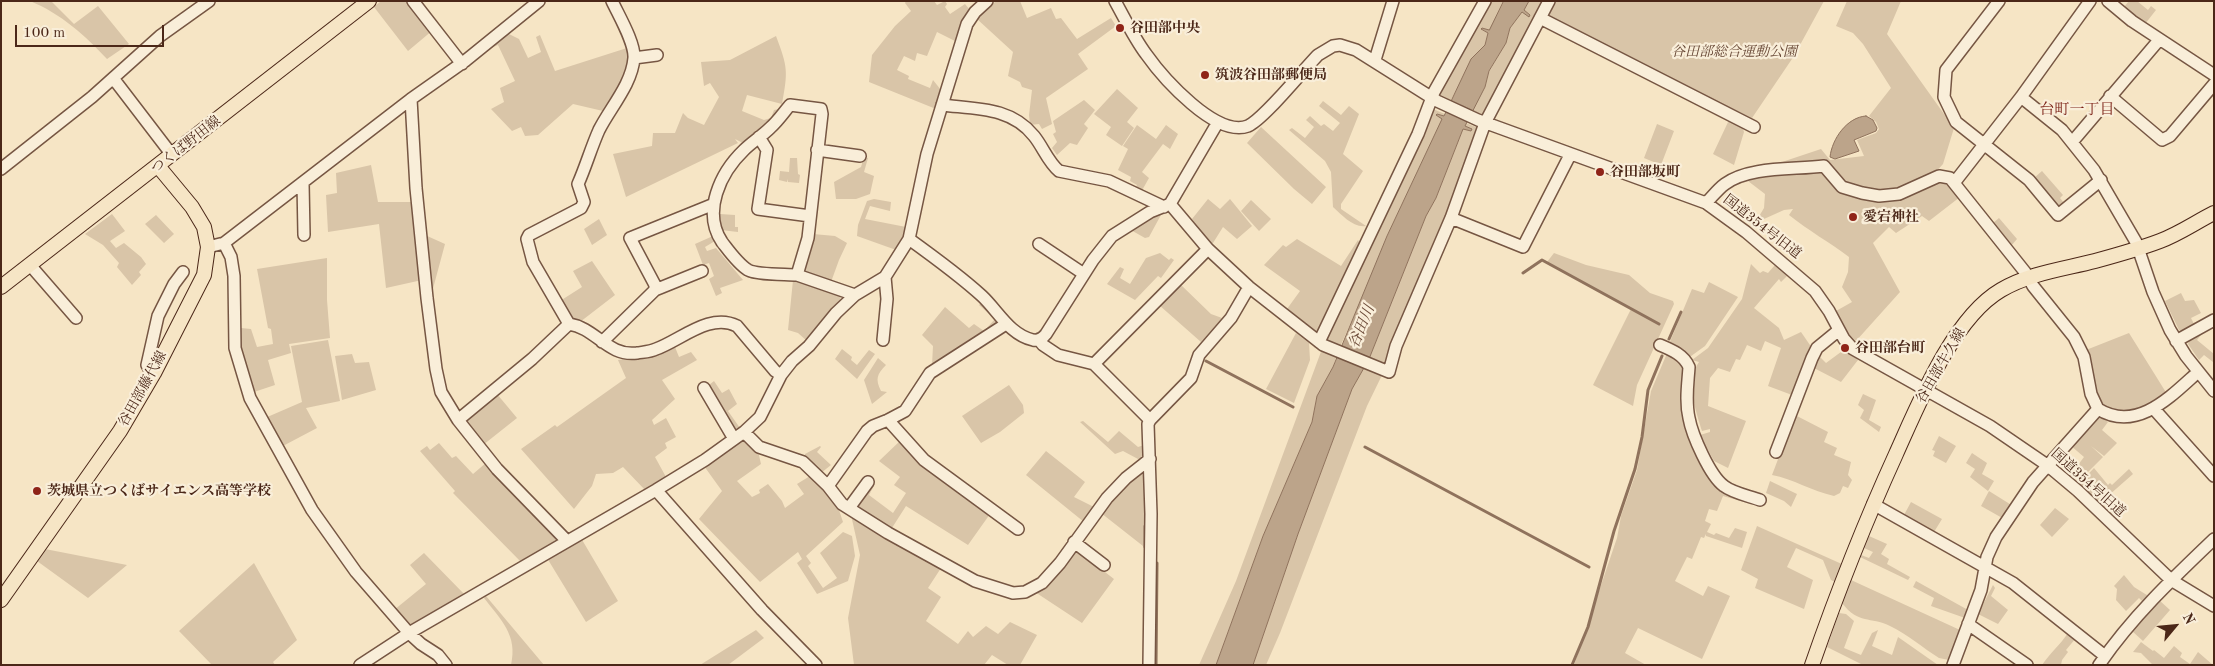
<!DOCTYPE html>
<meta charset="utf-8">
<style>
body{margin:0}
#map{position:relative;width:2215px;height:666px;overflow:hidden;background:#f6e5c5;font-family:"Old Standard TT",serif}
canvas{display:block}
.frame{position:absolute;inset:0;border:2px solid #4b2718;pointer-events:none}
.north{position:absolute;left:2150px;top:601px;width:50px;height:50px;-webkit-text-stroke:4px #f9eed9;paint-order:stroke;rotate:62deg;font-size:14px;font-weight:700;line-height:20px;text-align:center;color:#4b2718}
.north::after{content:'';display:block;margin:auto;width:18px;height:22px;background:#4b2718;clip-path:polygon(50% 0,100% 100%,50% 72%,0 100%)}
.scale{position:absolute;left:15px;top:25px;width:149px;height:22px;box-sizing:border-box;border:2px solid #4b2718;border-top:0;padding-left:6px;font-size:15px;line-height:18px;white-space:nowrap;color:#4b2718;-webkit-text-stroke:4px #f9eed9;paint-order:stroke}
</style>
<div id="map">
<canvas width="2215" height="666"></canvas>
<div class="frame"></div>
<div class="north">N</div>
<div class="scale">100 m</div>
</div>
<script>
const context = document.querySelector('canvas').getContext('2d');
context.lineJoin = 'round';
function paint(path, color) {
  context.fillStyle = color;
  context.fill(path, 'evenodd');
}
function stroke(path, color, width, dash) {
  context.strokeStyle = color;
  context.lineWidth = width;
  context.lineCap = dash ? 'butt' : 'round';
  context.setLineDash(dash || []);
  context.stroke(path);
}
function write(font, color, halo, rows, align = 'center') {
  context.font = font + ' "Old Standard TT","Noto Serif JP",serif';
  context.lineWidth = 4.5;
  context.setLineDash([]);
  context.textBaseline = 'middle';
  context.strokeStyle = halo;
  context.fillStyle = color;
  for (const [text, x, y, turn = 0] of rows) {
    context.save();
    context.translate(x, y);
    context.rotate((+turn || 0) * Math.PI / 180);
    context.textAlign = isNaN(turn) ? turn : align;
    if (halo) context.strokeText(text, 0, 0);
    context.fillText(text, 0, 0);
    context.restore();
  }
}
paint(new Path2D(`
 M30,1H51L74,24L98,6L129,44L107,59C86,36 60,13 30,1Z
 M381,1H407L433,30L408,51L374,7Z
 M906,1H934L937,5L945,1L947,4L945,7L950,14L965,4L970,10L959,43L937,32L927,56L917,53L915,61L904,56L897,70L909,76L908,79L930,88L933,80L941,90L936,109L869,82L872,55L895,26L911,11L905,3Z
 M996,1H1020L1027,18L1051,8L1056,19L1061,18L1077,39L1111,18L1116,26L1078,54L1088,69L1046,98L1052,124L1042,129L1039,124L1030,125L1029,115L1032,90L1022,87L1020,82L1008,76L1013,52L977,19Z
 M1490,1H1504L1489,31L1483,28L1482,30L1488,33L1485,45L1475,55L1451,100L1439,94Z
 M1529,1H1543L1483,115L1472,110L1485,87L1489,72L1506,43L1510,28L1522,12L1529,16L1530,15L1524,10Z
 M1556,1H1824L1794,56L1752,118L1550,19L1549,15Z
 M1847,1H1901L1887,34L1954,128L1943,164L1932,176L1946,179L1960,197L1929,221L1922,216L1896,233L1889,227L1873,243L1900,292L1856,341L1846,332L1836,311L1852,302L1842,287L1848,272L1849,257C1829,242 1809,231 1789,215L1793,209L1784,210L1755,223L1764,208L1765,194L1748,181L1752,172L1821,149L1830,160L1864,156L1857,140L1876,133L1879,129L1876,122L1869,116L1891,88L1863,44L1853,33L1836,26Z
 M2129,1H2137L2148,10L2151,6L2156,10L2145,24L2124,7Z
 M507,33L519,39L528,58L541,52L536,37L540,35L555,71L627,48C633,72 617,93 603,111L573,104L538,135L525,136L521,127L512,131L491,109L504,102L500,88L515,81L498,45L488,49Z
 M776,36C788,68 788,71 782,104L747,95L742,111L764,120L771,118L774,110L779,109L760,132L743,143L735,139L738,143L626,197L613,154L652,146L653,133H675L683,113L688,118L704,125L719,97L710,83L704,86L701,62L730,60Z
 M1117,89L1138,108L1127,122L1134,128L1122,146L1106,135L1111,127L1094,114Z
 M1084,100L1095,110L1084,124L1088,128L1077,145L1070,143L1057,155L1052,148L1057,142L1053,134L1056,132L1053,121Z
 M1323,101L1341,115L1349,106L1359,114L1343,154L1363,171L1341,204V209L1366,226C1353,228 1342,215 1333,207L1331,172L1325,161L1289,130L1292,128L1305,138L1314,127L1306,120L1310,116L1321,126L1324,124L1333,131L1340,123L1319,106Z
 M1433,109L1445,114L1444,116L1436,114L1443,118L1387,236L1375,269L1340,347L1325,342Z
 M1729,120L1742,126L1744,132L1734,165L1713,154Z
 M1466,123L1478,128L1445,222L1386,367L1369,359L1426,216L1436,198L1463,129L1471,131L1465,126Z
 M1657,124L1674,131L1661,165L1644,158Z
 M1137,125L1156,139L1166,125L1178,134L1170,149L1163,144L1142,172L1149,178L1140,194L1135,190L1137,185L1130,181L1131,177L1118,170L1128,149L1123,146Z
 M1261,127L1326,187L1312,204L1294,189L1247,143Z
 M864,157L868,158L864,172L874,176L870,194L856,199H836L834,182L861,167Z
 M790,158H797L798,174L800,175L799,183L788,182V179L787,182L779,180L780,171L789,172Z
 M371,165L378,202H413L422,280L386,288L379,224L328,232L326,195L337,193L336,173Z
 M2042,171L2063,195L2060,198L2065,204L2058,206L2034,178Z
 M874,199L891,202L890,211L870,206L865,219L906,227L902,245L899,251L857,236L858,225L867,201Z
 M1208,199L1220,209L1230,199L1252,226L1237,239L1223,227L1213,243L1210,244L1192,219Z
 M1251,200L1271,219L1259,231L1241,211Z
 M1162,213L1149,237L1145,238L1129,229Z
 M112,214L125,231L110,241L116,248L124,243L141,257L146,264L139,272L141,275L132,285L117,267L119,263L103,245L85,234Z
 M720,214L735,215V227H738V232L721,230Z
 M156,215L174,234L164,243L145,224Z
 M1999,218L2017,239L2011,246L1993,223Z
 M599,219L607,235L592,245L584,229Z
 M813,234L835,236L847,243L839,260L831,282L809,275L804,269Z
 M425,235L445,244L431,296Z
 M713,236L715,241L705,247L707,251L716,248L743,280L720,288L722,293L716,296L709,279L714,276L709,263L703,265L695,244Z
 M1297,239L1341,266L1358,240L1361,245L1320,331L1316,332L1309,328L1287,309L1300,291L1264,265L1283,245L1286,247Z
 M1160,253L1169,260L1171,258L1174,260L1161,278L1158,276L1135,300L1107,284L1120,267L1124,269L1120,278L1130,284L1146,258Z
 M1554,253L1586,265L1629,275L1650,293L1673,301L1674,304L1637,385L1633,406L1593,385L1631,309L1547,262Z
 M327,258V300L330,338L289,344L291,353L268,360L275,385L251,393L240,358L239,330L241,328L251,329L257,347L273,344L271,329L268,328L257,269Z
 M592,261L615,295L580,322H576L560,301L582,287L573,271Z
 M1751,264L1760,273L1763,271L1768,273L1775,265L1788,275L1781,282L1779,279L1754,308L1779,328L1784,340L1801,332L1812,348L1792,395L1768,386L1781,348L1765,341L1761,351L1747,345L1740,360L1736,359L1730,372L1718,368L1710,378L1708,406L1746,421L1728,468L1714,461L1700,435L1710,432V429L1702,431C1696,411 1685,382 1699,362L1692,360L1708,348L1742,299Z
 M793,280L840,295L841,302L807,341L798,333L788,330Z
 M1709,282L1738,297L1705,346L1687,359L1669,344L1692,289L1704,293Z
 M1180,284L1211,314L1222,318L1201,342L1159,305Z
 M2181,293L2185,301L2194,300L2201,313L2191,318L2195,326L2185,332L2179,330L2165,301Z
 M982,302L998,319V324L936,366L932,365L933,346L922,335L945,307L969,328L974,324L984,331L995,319L979,305Z
 M2204,331L2197,340L2214,354L2213,362L2204,355L2199,360L2188,344L2189,341Z
 M1296,333L1309,343L1310,360L1294,403L1266,389Z
 M2129,333L2167,394C2153,403 2111,423 2099,403C2091,391 2089,365 2086,350Z
 M328,340L340,401L306,408L317,428L281,447L265,418L302,402L291,346Z
 M675,347L679,357L691,352L697,360L662,380L675,399L652,420L654,425L666,418L676,437L665,443L667,448L655,457L666,477L645,490L623,467L613,473L596,474L592,486L574,509L521,449L555,425L557,427L626,378L618,360L651,355Z
 M842,349L852,357L851,360L857,365L869,350L875,354L857,379L835,359Z
 M1322,349L1337,355L1333,367L1317,396L1312,422L1263,536L1216,665H1199L1236,581Z
 M1845,349L1858,360L1841,382L1812,367L1818,355L1826,363Z
 M1668,351L1673,354L1685,368L1682,411L1715,484L1755,501L1751,504L1723,496L1717,511L1709,509L1705,521L1711,524L1707,532L1714,535L1716,533L1729,538L1735,528L1747,532L1742,548L1706,536V534L1704,538L1701,537L1692,559L1687,557L1675,581L1703,596L1708,586L1730,596L1702,659L1638,628L1625,653L1646,665H1574L1617,538L1621,516L1637,470L1651,391Z
 M352,354L355,363L369,362L376,390L342,400L335,356Z
 M878,358L886,365C877,374 875,379 881,391L887,392L872,404L864,380Z
 M1364,367L1383,373L1367,406L1280,633L1266,665H1253L1298,534L1352,389Z
 M714,381L722,393L729,389L737,404L728,411L740,428L738,430L734,429L709,385Z
 M1009,385L1023,405L1024,413L1000,432L981,443L962,416Z
 M497,394L517,418L483,445L463,422Z
 M1863,394L1876,400L1869,420L1881,427L1879,432L1860,418L1864,410L1858,405Z
 M1795,415L1828,432L1824,442L1837,448L1834,455L1851,462L1848,475L1852,480L1848,488L1843,486L1840,493L1834,496C1812,491 1793,479 1772,475Z
 M2096,417H2101L2108,422L2102,430L2117,443L2104,456L2091,446L2103,457L2088,472L2078,465L2084,457L2070,445Z
 M1083,421L1108,442L1119,431L1138,447L1144,445L1145,459H1138L1123,451L1115,454L1080,422Z
 M1939,436L1956,446L1946,463L1933,456L1935,451L1932,450Z
 M744,438L758,451L761,464L737,481L752,497L760,493L759,490L768,484L782,501L785,508L804,494L797,484L810,476L838,507L843,522L806,556L811,563L808,566L823,588L837,578L820,553L843,532L852,536L855,556L848,581L817,594L797,563L802,559L798,552L760,582L699,519L722,491L704,466Z
 M901,440L990,514L968,545L906,506L890,531L855,507L871,482L875,484L869,495L893,513L906,493L894,485L900,477L879,461Z
 M439,443L452,458L456,456L473,474L487,462L559,541L522,563L453,493L455,491L420,451L427,446L430,450Z
 M820,446L821,447L817,452L831,465L821,473L805,459V454Z
 M1046,451L1085,482L1074,497L1096,508L1084,522L1026,475Z
 M1972,453L1987,463L1982,474L1994,481L1988,491L1970,477L1975,469L1966,463Z
 M1143,468L1146,471L1143,546L1101,513Z
 M2094,468L2108,485L2110,483L2112,485L2129,469L2133,474L2100,503L2079,484Z
 M1770,481L1797,494L1791,507L1784,501L1766,493Z
 M1989,491L2013,506L2004,519L1981,506Z
 M1911,502L1942,519L1934,532L1904,515Z
 M2055,508L2069,519L2052,537L2040,525Z
 M851,515L941,568L928,588L941,597L926,621L958,644L968,631L973,637L986,626L998,634L1010,622L1037,635L1020,665H1008L992,655L984,665H854L848,618L860,555Z
 M1757,526L1844,565L1837,583L1831,580L1823,560L1796,548L1787,567L1813,580L1804,609L1755,588L1758,579L1741,570Z
 M1869,536L1887,544L1881,554L1889,559L1887,564L1910,577L1908,580L1860,557L1861,555L1869,558L1873,552L1864,548Z
 M581,538L618,601L586,622L547,558Z
 M1074,548L1114,579L1082,623L1035,592Z
 M45,549L127,565L88,598L37,561Z
 M424,553L466,596L411,627L394,610L426,584L410,565Z
 M254,563L297,640L273,662L275,665H212L179,631Z
 M2124,575L2134,587L2150,597L2144,603L2139,598L2126,611L2116,600L2117,589L2114,586Z
 M1851,580L1960,630L1949,660L1939,658C1923,648 1907,634 1890,626C1870,616 1859,625 1842,603Z
 M1916,581L1968,610L1965,618L1931,606L1934,598L1913,587Z
 M1993,585L1995,588L1991,596L2008,610L1998,624L1978,614Z
 M486,596L544,665H511C518,635 501,620 484,598Z
 M2159,600L2170,610L2143,641L2132,631Z
 M1839,613L1846,614L1854,621L1844,648L1861,655L1872,633L1878,630L1872,646L1892,655L1898,637L1938,665H1863L1827,647Z
 M756,630L764,638L728,665H700Z
 M2068,633L2076,638L2066,650L2068,652L2062,660L2061,665H2042C2050,653 2060,645 2068,633Z
 M2141,642L2153,651L2154,650L2164,658L2174,646L2182,653L2180,657L2190,664L2198,652L2213,665H2153L2141,653L2133,652Z`), '#d9c5a8');
const water = new Path2D(`
 M1504,1H1529L1524,10L1530,15L1529,17L1522,12L1510,28L1506,43L1489,71L1485,87L1465,126L1472,129L1471,131L1463,129L1436,198L1426,216L1369,359L1352,389L1298,534L1253,665H1216L1263,536L1312,422L1317,396L1333,367L1387,236L1442,119L1436,115L1437,114L1444,116L1471,59L1485,45L1488,33L1481,29L1482,28L1489,30Z
 M1866,116L1873,120L1877,128L1876,131L1854,140L1859,151L1835,159L1830,157C1832,139 1847,117 1866,116Z`);
paint(water, '#bca48a');
stroke(water, '#8f725c', 1);
stroke(new Path2D(`
 M1523,273L1542,260L1659,324
 M1669,339L1681,312
 M1206,361L1293,407
 M1365,447L1589,567
 M1145,547V526
 M1156,665L1157,563
 M1572,665L1588,627L1614,531L1635,469L1642,437L1648,390L1662,356`), '#8f725c', 3);
const minor = new Path2D(`
 M413,1L462,64
 M1115,1C1125,19 1134,38 1146,54C1163,78 1216,138 1248,126C1264,119 1303,70 1318,55L1333,46L1340,45L1356,50L1437,101L1478,120L1706,203L1746,232L1815,291L1829,311L1844,339L1853,349L1990,426L2047,465L2078,491L2171,580L2214,606
 M1999,1L1946,70L1944,97L1956,122L2029,180L2058,215L2101,180
 M2108,1L2132,21L2214,75
 M1540,18L1754,127
 M634,58L657,55
 M1375,60L1393,1
 M113,78L172,155
 M2110,96L2162,140L2170,136L2214,84
 M2021,97L2062,130L2094,170L2136,242L2153,292L2170,330L2186,356L2214,391
 M411,99L416,188L427,298L436,369L441,392L458,420L497,469L567,541
 M790,105L821,109L822,114L808,238L797,275C786,274 757,275 748,270C738,264 729,251 722,242C702,212 720,173 744,150C752,142 762,136 770,128C778,121 784,112 790,105Z
 M942,105C976,109 1011,107 1034,136C1043,147 1048,162 1059,171L1109,181L1164,207
 M759,137L767,150L758,209L810,216
 M2073,141L2159,40
 M817,150L860,156
 M1,169L92,97L160,36L209,1
 M303,183L304,235
 M1954,183L2021,97L2090,1
 M1706,203C1712,197 1718,189 1725,184C1750,166 1793,170 1824,166L1842,187L1862,193L1879,196L1899,194L1939,176L1950,178L2025,272L2033,286L2074,337L2084,357L2091,394L2098,409C2137,433 2171,396 2198,372
 M1170,204L1208,249L1249,287L1323,345L1389,372L1396,346L1451,218L1485,123L1549,1
 M1451,218L1523,247L1570,155
 M909,239C934,257 959,275 982,296C998,311 1010,335 1033,340C1039,341 1043,338 1046,334L1093,260L1112,236L1150,212L1170,204L1218,122
 M224,243L231,257L234,276L235,348L250,398L312,510L356,572L409,633L421,644L438,655L446,665
 M1039,244L1084,274
 M208,247L224,243L411,99L465,61L539,1
 M30,265L76,318
 M797,275L855,295
 M655,290V285L630,238L714,204
 M569,324L533,262L527,239L529,235L581,208L584,202L578,184C586,166 591,148 599,130C610,108 632,84 634,58C635,43 619,16 612,1
 M569,324C596,328 608,357 637,353C643,352 650,352 656,349C681,340 710,312 737,326L775,371L781,375
 M883,340L887,299L885,277
 M1039,340L1043,345L1058,355L1094,364L1150,420
 M2176,341L2214,320
 M602,342L655,290L702,271
 M1319,342L1418,134L1434,92L1485,1
 M1660,345C1672,350 1684,355 1689,367C1688,383 1685,401 1689,418C1692,435 1710,476 1724,486C1733,493 1749,496 1760,500
 M1094,364L1208,249
 M153,376L147,365L158,316L174,284L183,272
 M704,388L734,439
 M2154,409L2214,476
 M458,420L532,359L569,324
 M888,420L924,460L1018,529
 M744,432L759,447L803,462L828,486L842,504L888,533L975,581L1013,593L1025,592L1042,583L1060,563L1107,498L1126,478L1150,459
 M1776,452L1812,358L1817,348L1839,330
 M828,486L867,431L873,426L888,420L905,411L930,373L1006,324
 M656,490L762,610L816,665
 M1873,504L2013,583L2105,656
 M849,508L868,482
 M1074,542L1104,565
 M1968,624L2027,665
 M360,665L409,633L656,490L705,460L744,432L760,417L781,375L792,361L809,346L836,313L855,295L885,277L909,239L927,154L967,24L975,12L987,1
 M1149,665L1151,514L1148,424L1150,420L1191,378L1199,355L1231,318L1249,287
 M1953,665L1981,590L1987,557L1996,537L2033,482L2098,409
 M2099,665C2131,618 2173,578 2214,539`);
const major = new Path2D(`
 M1,287L369,1
 M1,600L120,431L154,373L204,275L208,247L204,227L192,207L158,166
 M1812,665C1837,593 1865,522 1896,454C1919,403 1953,318 2001,290C2030,273 2064,269 2095,261C2117,255 2139,249 2160,241C2179,234 2196,222 2214,213`);
stroke(minor, '#765643', 14);
stroke(major, '#4b2718', 16);
stroke(minor, '#f9eed9', 11);
stroke(major, '#f6e5c5', 14);
for (const [x, y, r, color] of [
 [1120,28,5,"#8f2418"],
 [1205,75,5,"#8f2418"],
 [1600,172,5,"#8f2418"],
 [1853,217,5,"#8f2418"],
 [1845,348,5,"#8f2418"],
 [37,491,5,"#8f2418"]
]) {
  const dot = new Path2D();
  dot.arc(x, y, r, 0, 2 * Math.PI);
  context.fillStyle = color;
  context.fill(dot);
  stroke(dot, '#f9eed9', 2);
}
write('bold 14px', '#4b2718', '#f9eed9', [
 ["谷田部中央",1130,28],
 ["筑波谷田部郵便局",1215,75],
 ["谷田部坂町",1610,172],
 ["愛宕神社",1863,217],
 ["谷田部台町",1855,348],
 ["茨城県立つくばサイエンス高等学校",47,491]
], 'left');
write('italic 14px', '#674735', '#f9eed9', [
 ["谷田部総合運動公園",1734,52]
]);
write('14px', '#4b2718', '#f9eed9', [
 ["つくば野田線",186,145,-38],
 ["国道354号旧道",1762,227,38],
 ["谷田部牛久線",1941,366,-60],
 ["谷田部藤代線",143,389,-61],
 ["国道354号旧道",2088,483,42]
]);
write('15px', '#7a1f14', '#f9eed9', [
 ["台町一丁目",2077,110]
]);
write('italic 15px', '#6d4c3a', '#f9eed9', [
 ["谷田川",1362,327,-68]
]);
</script>
